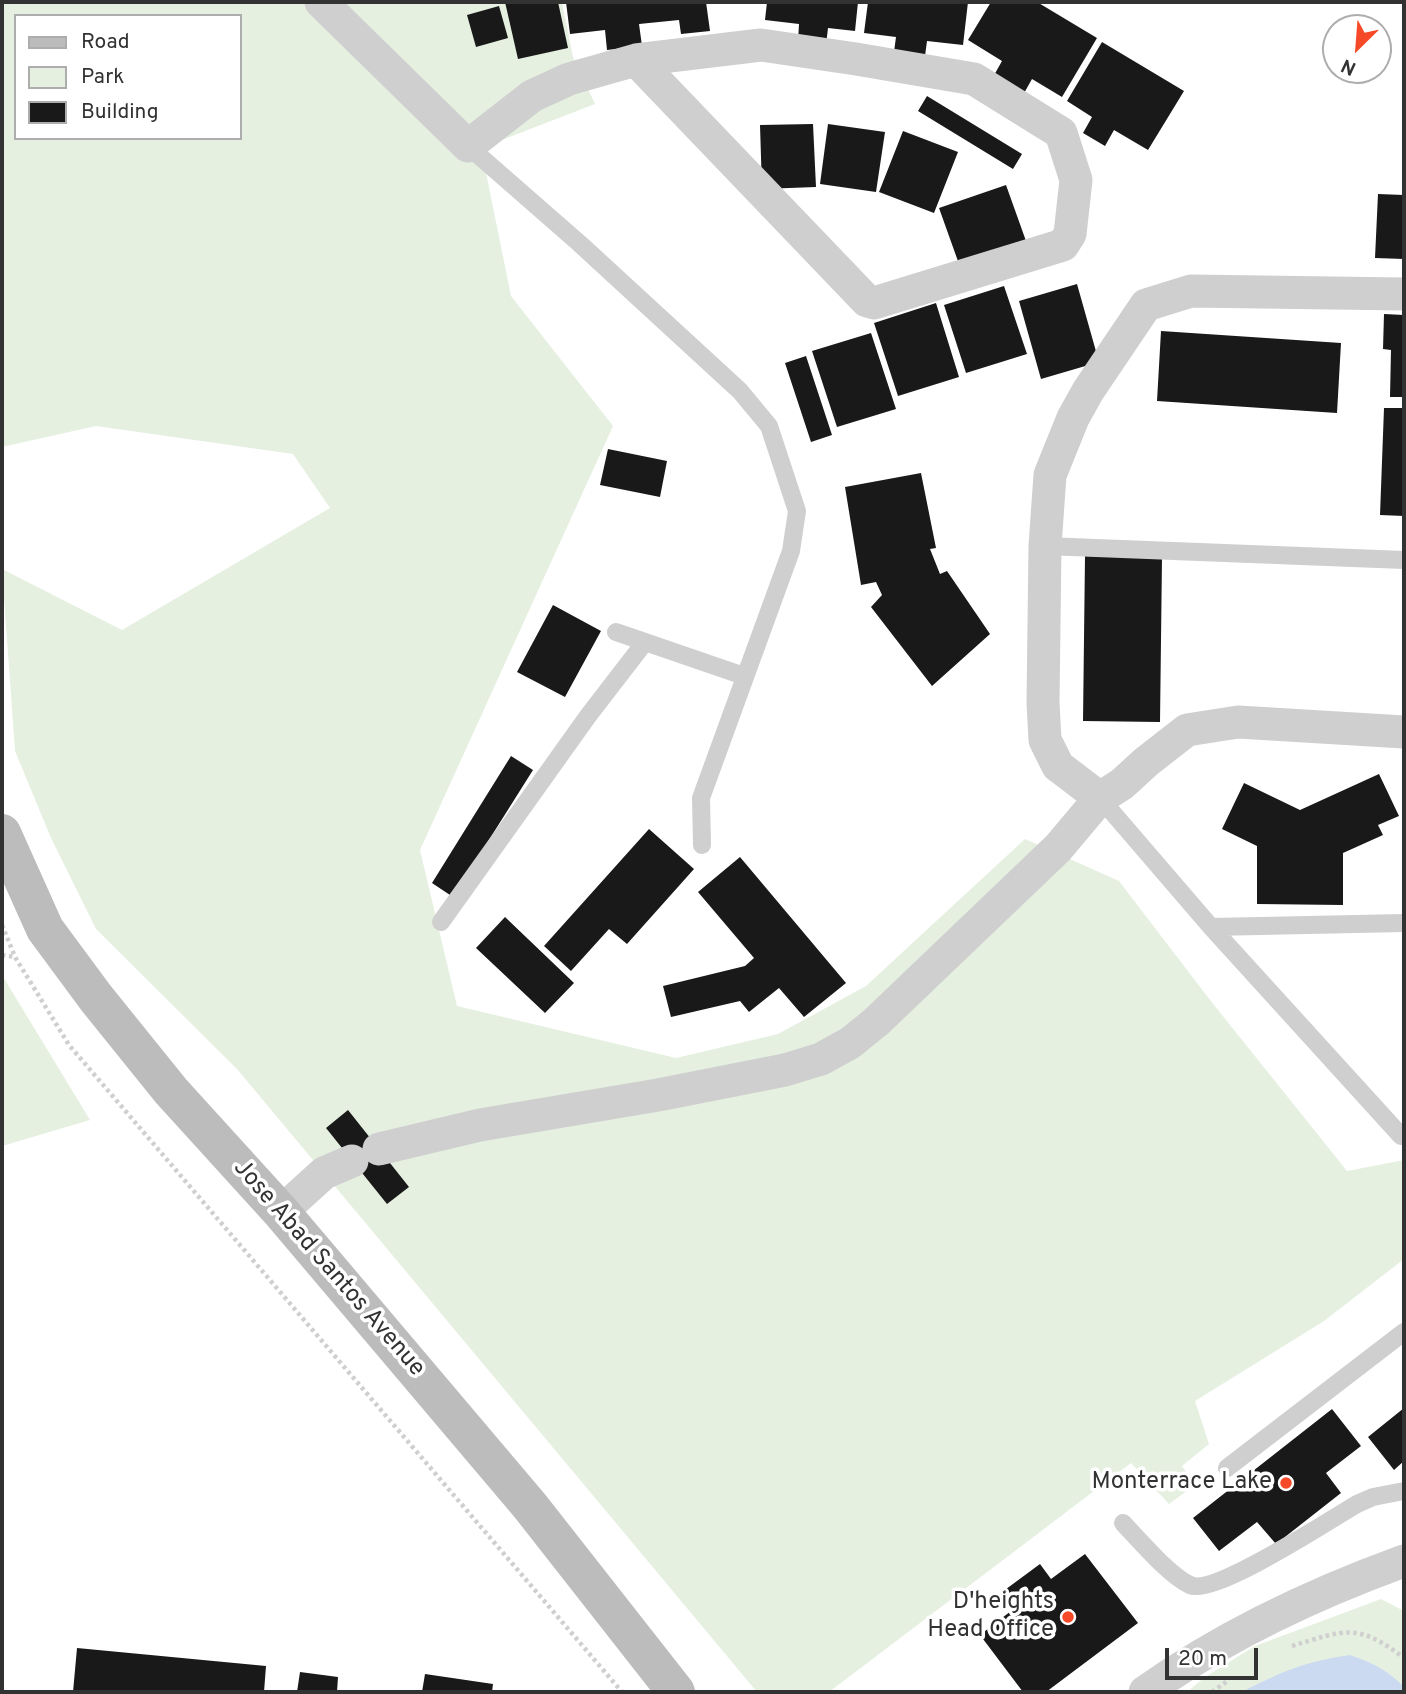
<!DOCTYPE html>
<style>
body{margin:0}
#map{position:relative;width:1406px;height:1694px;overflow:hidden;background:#fff;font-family:Overpass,sans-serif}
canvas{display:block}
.frame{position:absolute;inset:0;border:4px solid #323232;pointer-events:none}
.legend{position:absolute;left:14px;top:14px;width:228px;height:126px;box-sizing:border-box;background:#fff;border:2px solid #adadad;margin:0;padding:9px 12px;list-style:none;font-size:21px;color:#323232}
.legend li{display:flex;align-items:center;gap:14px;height:35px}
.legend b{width:35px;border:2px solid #adadad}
.north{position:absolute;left:1322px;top:14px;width:70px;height:70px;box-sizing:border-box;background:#fff;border:2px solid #adadad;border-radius:50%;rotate:205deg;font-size:19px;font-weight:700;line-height:28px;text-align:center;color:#323232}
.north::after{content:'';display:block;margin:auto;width:24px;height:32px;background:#f64928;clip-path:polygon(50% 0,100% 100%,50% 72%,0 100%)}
.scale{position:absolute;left:1165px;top:1648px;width:93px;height:32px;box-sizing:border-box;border:4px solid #323232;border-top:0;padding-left:9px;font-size:21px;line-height:24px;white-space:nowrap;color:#323232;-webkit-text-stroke:5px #fff;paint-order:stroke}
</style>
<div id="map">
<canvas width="1406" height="1694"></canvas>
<div class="frame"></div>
<ul class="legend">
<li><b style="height:9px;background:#bcbcbc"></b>Road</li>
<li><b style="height:19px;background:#e5f0e0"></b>Park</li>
<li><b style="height:19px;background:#191919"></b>Building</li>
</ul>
<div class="north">N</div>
<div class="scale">20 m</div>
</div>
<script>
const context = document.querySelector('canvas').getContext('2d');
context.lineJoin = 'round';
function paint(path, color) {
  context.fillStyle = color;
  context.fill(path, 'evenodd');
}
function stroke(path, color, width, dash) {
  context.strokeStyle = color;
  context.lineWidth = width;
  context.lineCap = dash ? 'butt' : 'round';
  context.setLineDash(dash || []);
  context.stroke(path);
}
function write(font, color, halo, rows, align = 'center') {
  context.font = font + ' Overpass,sans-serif';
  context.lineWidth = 7;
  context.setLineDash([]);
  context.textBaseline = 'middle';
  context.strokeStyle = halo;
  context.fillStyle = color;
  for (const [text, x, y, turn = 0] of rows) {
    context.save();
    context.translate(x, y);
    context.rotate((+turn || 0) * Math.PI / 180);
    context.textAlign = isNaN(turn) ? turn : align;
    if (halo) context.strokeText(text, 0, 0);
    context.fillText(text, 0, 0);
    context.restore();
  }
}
paint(new Path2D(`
 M2,2H562L573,57L595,104L481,148L511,296L613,426L420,850L457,1006L676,1058L778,1034L866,986L1025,839L1119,881L1210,1000L1347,1171L1404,1160V1259L1324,1321L1195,1401L1209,1444L1182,1466L1195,1485L1169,1504L1131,1463L829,1692H757L237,1069L96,929L51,838L15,751L2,569L122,630L330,508L293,454L96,426L2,447ZM16,16H240V138H16Z
 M2,975L90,1120L2,1146Z
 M1381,1599L1404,1611V1692H1187L1205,1677L1255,1646Z`), '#e5f0e0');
paint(new Path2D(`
 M1350,1655C1373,1663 1387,1670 1404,1687V1692H1242C1280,1672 1307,1661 1350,1655Z`), '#cbd9f1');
paint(new Path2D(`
 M505,2H558L568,48L518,59Z
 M566,2H706L710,31L681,34L679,20L639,24L642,46L607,50L605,30L570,34Z
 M767,2H858L855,31L828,28L826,45L798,41L799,24L765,20Z
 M868,2H968L963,45L927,41L925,56L894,52L896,37L864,33Z
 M991,2H1037L1097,38L1062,97L1032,79L1023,95L993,77L1002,61L968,40Z
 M499,6L508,38L476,47L467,15Z
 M1102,42L1184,91L1148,150L1114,130L1105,146L1083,133L1092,117L1067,101Z
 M927,96L1022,154L1013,169L918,111Z
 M813,124L816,187L762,189L760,125Z
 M828,124L885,132L876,192L820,184Z
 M903,131L958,152L934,213L879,192Z
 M1006,185L1026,241L959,264L939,208Z
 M1378,194L1404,195V259L1375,258Z
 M1077,284L1099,362L1041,379L1019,301Z
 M1004,286L1027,354L966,373L944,305Z
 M936,303L959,377L898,396L874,323Z
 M1384,314L1404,315V397H1390L1391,350L1383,349Z
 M1161,331L1341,343L1337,413L1157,401Z
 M871,333L896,409L837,427L812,351Z
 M806,356L832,435L811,442L785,363Z
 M1384,408H1404V516L1380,515Z
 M608,449L667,461L660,497L600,485Z
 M921,473L936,548L930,549L940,574L947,571L990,634L932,686L871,607L882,595L876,582L861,585L845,487Z
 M1085,556L1162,558L1160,722L1083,721Z
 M553,605L601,631L565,697L517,672Z
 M511,756L533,770L453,897L432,883Z
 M1379,774L1399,816L1378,825L1383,835L1343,853V905L1257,904V846L1222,829L1244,783L1300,810Z
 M649,829L694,869L627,944L609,929L571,971L544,946Z
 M740,857L846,983L804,1017L779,988L749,1012L740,1001L671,1017L663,986L745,966L754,958L698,892Z
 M505,917L574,983L545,1013L476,948Z
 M348,1110L409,1187L387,1204L326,1128Z
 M1404,1408V1461L1394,1470L1368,1437Z
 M1332,1409L1361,1446L1326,1473L1341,1493L1276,1544L1257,1522L1219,1551L1193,1518Z
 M1085,1554L1138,1623L1046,1692H1023L980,1635L1011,1611L998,1595L1040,1564L1051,1579Z
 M77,1648L266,1666L264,1692H73Z
 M300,1672L338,1677L337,1692H297Z
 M425,1674L493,1684L492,1692H422Z`), '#191919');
stroke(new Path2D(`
 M2,925L15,957L69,1045L622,1692
 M2,955L15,957
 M1292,1646C1345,1630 1357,1622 1404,1658
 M1212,1692L1229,1680`), '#cfcfcf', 4.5, [3.5, 3.5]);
stroke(new Path2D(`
 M468,146L579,243L740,391L769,426L797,511L791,551L701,798L702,845
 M1045,546L1404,560
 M616,632L744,676
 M1100,798L1211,927L1401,1136
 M441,922L588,716L645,642
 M1211,927L1404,923
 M1227,1468L1404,1332
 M1123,1523C1139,1540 1169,1575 1190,1585C1214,1596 1330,1520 1357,1504L1373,1497L1404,1491`), '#cfcfcf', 18);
stroke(new Path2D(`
 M321,2L468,146L532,96L569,79L636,60L761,45L856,59L974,79L1061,133L1076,180L1070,234L1063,245L874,303L867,301L636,60
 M1100,798L1058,766L1045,740L1043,703L1045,546L1050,475L1073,418L1088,391L1146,305L1191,291L1404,294
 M379,1149L480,1125L658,1095L785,1070L821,1059L850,1043L876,1022L1058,848L1100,798L1122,784L1146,762L1187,730L1238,722L1404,732
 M281,1212L324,1173L352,1161
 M1145,1692C1224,1636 1313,1594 1404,1561`), '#cfcfcf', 33);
stroke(new Path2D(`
 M2,833L45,929L96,998L171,1091L281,1212L530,1506L676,1692`), '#bcbcbc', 38);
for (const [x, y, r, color] of [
 [1286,1483,7,"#f64928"],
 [1068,1617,7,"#f64928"]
]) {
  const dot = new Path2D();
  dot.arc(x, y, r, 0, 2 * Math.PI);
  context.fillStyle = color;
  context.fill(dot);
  stroke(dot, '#fff', 2.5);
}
write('24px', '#323232', '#fff', [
 ["Jose Abad Santos Avenue",328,1269,49]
]);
write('24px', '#323232', '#fff', [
 ["Monterrace Lake",1272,1483],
 ["D'heights",1054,1603],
 ["Head Office",1054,1631]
], 'right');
</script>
